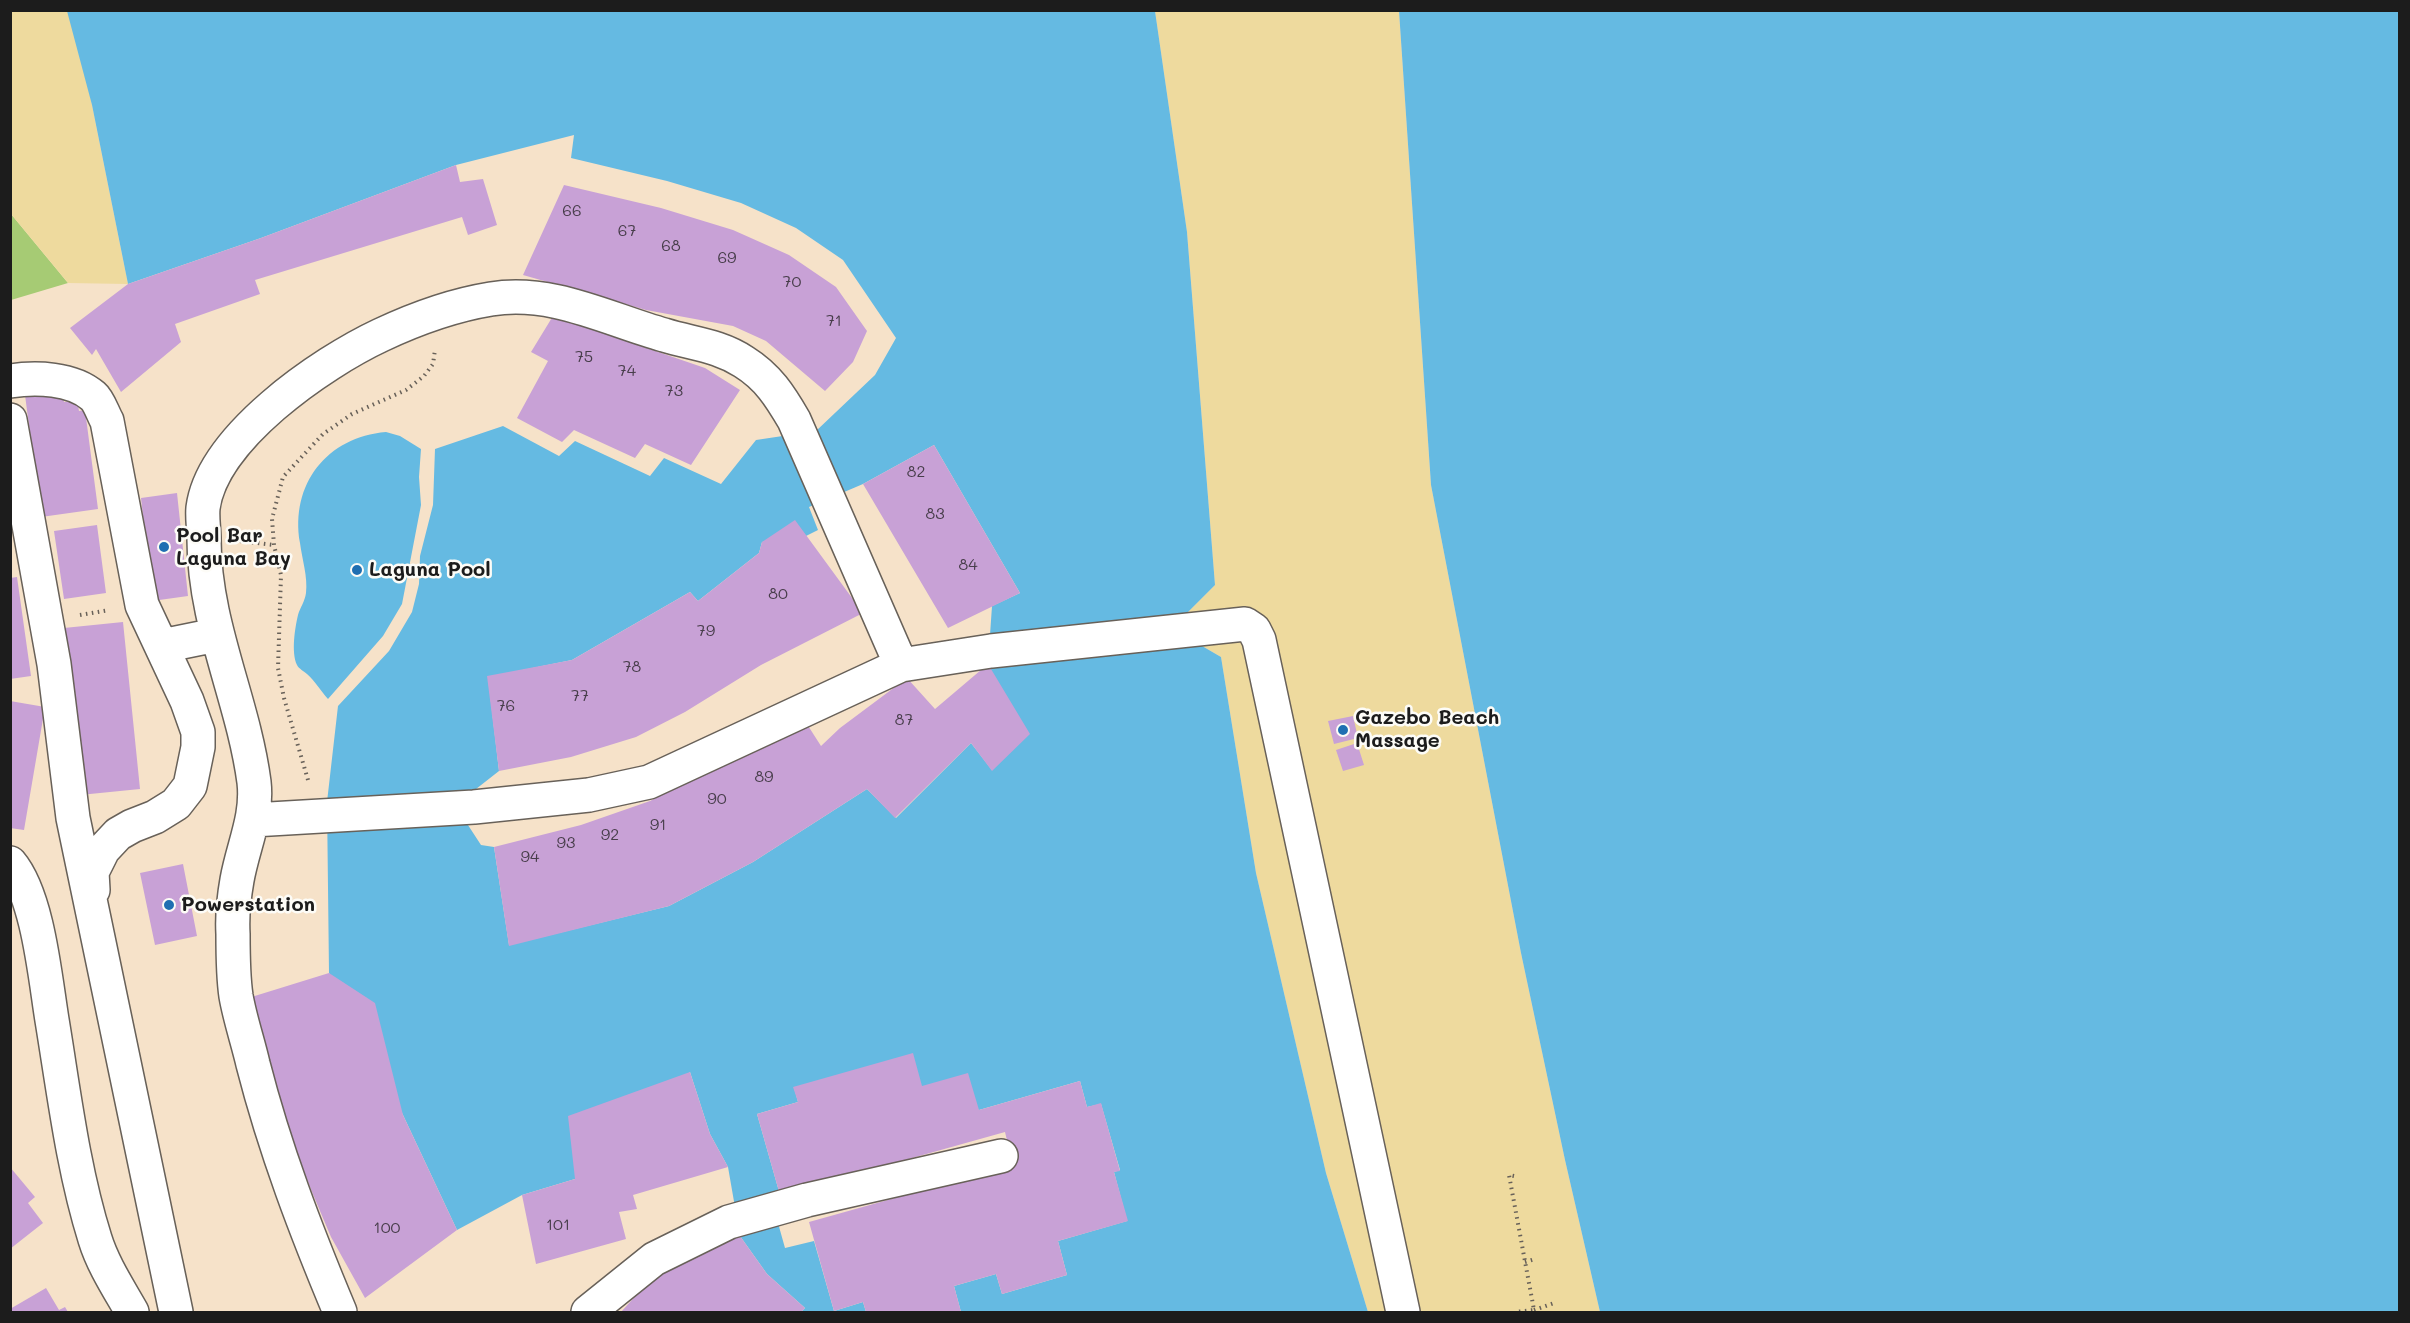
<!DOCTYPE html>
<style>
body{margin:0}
#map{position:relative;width:2410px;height:1323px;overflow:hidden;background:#f6e2c9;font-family:Mali,sans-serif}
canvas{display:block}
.frame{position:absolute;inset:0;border:12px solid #1c1c1c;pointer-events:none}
</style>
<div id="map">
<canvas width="2410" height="1323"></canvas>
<div class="frame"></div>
</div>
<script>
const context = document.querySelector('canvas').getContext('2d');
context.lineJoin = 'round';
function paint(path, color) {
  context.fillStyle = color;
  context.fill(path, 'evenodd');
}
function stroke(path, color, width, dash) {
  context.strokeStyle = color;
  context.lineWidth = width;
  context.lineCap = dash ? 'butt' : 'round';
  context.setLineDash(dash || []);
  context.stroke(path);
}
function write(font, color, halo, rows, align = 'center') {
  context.font = font + ' Mali,sans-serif';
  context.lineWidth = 5;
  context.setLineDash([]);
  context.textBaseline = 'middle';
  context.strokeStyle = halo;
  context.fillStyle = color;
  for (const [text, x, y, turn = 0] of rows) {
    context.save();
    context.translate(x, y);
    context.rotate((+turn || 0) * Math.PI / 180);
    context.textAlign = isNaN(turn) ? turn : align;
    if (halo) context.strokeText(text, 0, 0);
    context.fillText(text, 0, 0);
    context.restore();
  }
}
paint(new Path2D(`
 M11,214L68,283L11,300Z`), '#a6cb74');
paint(new Path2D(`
 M10,11H68L90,95L128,284L68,283L11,214Z
 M1155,11H1399L1431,485L1521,953L1565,1160L1600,1312H1368L1326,1173L1256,873L1221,657L1190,639L1188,612L1215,585L1187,232Z`), '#eeda9e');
paint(new Path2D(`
 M67,11H1155L1187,232L1215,585L1188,612L1190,639L1221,657L1256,873L1326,1173L1368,1312H959H961L954,1286L996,1274L1002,1294L1067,1275L1058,1241L1127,1221L1114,1172L1120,1170L1101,1104L1087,1107L1080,1081L979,1110L922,1086L794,1087L798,1102L757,1114L780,1195L771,1198L785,1248L814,1241L834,1311L863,1302L866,1312H801L805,1308L767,1274L740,1236L728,1167L710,1134L690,1072L575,1179L522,1195L457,1230L403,1115L329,973L327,802L338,706L389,651L412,612L419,584L420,556L433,505L435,449L503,426L559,456L575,441L650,476L664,458L721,484L756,440L816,431L875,375L896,338L843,260L796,228L741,203L667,181L571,158L574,135L456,165L261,238L128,284L92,105ZM934,445L1020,593L992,606L988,664L992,770L971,743L896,818L867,789L753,862L669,906L509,945L494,847L481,845L466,822L462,800L499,771L488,677L572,660L690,592L698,601L759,553L762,542L806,536L818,530L809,507L863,484Z
 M1399,11H2399V1312H1600L1565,1160L1521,953L1431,485Z
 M386,432L400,436L421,449L419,477L421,505L402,604L383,636L328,699C321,691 315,681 307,674C304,671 299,669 297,665C291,652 295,628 298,615C300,608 305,601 306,593C308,577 302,559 300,543C290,484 327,437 386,432Z`), '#65bae2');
paint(new Path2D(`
 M456,165L460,182L483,179L497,225L468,235L462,217L255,280L260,294L175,324L181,342L121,392L96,349L92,355L70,328L128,284L261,238Z
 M564,185L661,208L733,230L789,255L836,287L867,331L853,362L825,391L766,341L733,326L646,310L523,275Z
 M553,316L705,368L740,390L691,465L645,444L635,458L574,430L562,442L517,418L548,361L531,352Z
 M62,390L64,402L77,400L79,411L85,410L98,509L41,517L25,395Z
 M934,445L1020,593L948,628L863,484Z
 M177,493L188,596L152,601L141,498Z
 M795,520L863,613L761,665L685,712L636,737L571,757L499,771L487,676L572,660L690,592L698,601L759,553L762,542Z
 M97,525L106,593L64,599L54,531Z
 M17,577L31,676L10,679V578Z
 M123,622L140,789L80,795L64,628Z
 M988,664L1030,734L992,771L971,743L895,818L867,789L753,862L669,906L509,946L494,847L581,825L650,801L805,721L821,746L840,728L907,678L935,709Z
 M10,701L45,707L24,830L10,828Z
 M1353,716L1358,738L1334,744L1328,721Z
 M1357,743L1364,765L1343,771L1336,750Z
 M183,864L197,936L155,945L140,873Z
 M329,973L375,1003L403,1115L457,1230L365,1298L331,1237L312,1192L288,1131L245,999Z
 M913,1053L922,1086L968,1073L979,1110L1080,1081L1087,1107L1101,1103L1120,1171L1114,1172L1128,1221L1058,1241L1067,1275L1002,1294L996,1274L954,1286L961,1312H866L863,1302L834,1311L809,1222L1013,1165L1005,1132L780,1195L757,1114L798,1102L793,1087Z
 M690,1072L710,1134L728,1167L633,1195L637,1209L619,1212L626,1239L536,1264L522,1195L575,1179L568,1116Z
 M10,1167L35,1197L28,1203L43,1223L10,1249Z
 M740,1236L767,1274L805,1308L801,1312H621L650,1280L708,1246Z
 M46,1288L59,1310L65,1307L68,1312H10V1309Z`), '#c8a1d6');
const street = new Path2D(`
 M10,381C36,377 72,378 93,396C99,401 103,414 107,421L142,605L187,701L198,732V747L190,786L176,804L155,817L132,826L118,834L103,850L92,872L93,890
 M10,420L54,664L73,818L176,1312
 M162,646L216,635
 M253,820L474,807L589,795L649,782L901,665L991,651L1245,624L1254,630L1259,640L1403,1312
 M10,863C38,896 45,977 52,1020C64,1093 73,1169 95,1239C103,1265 119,1289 132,1312
 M340,1312C306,1231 275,1150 253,1064C248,1042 240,1019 236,996C233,976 233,954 233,934C232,917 234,897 237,880C243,846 258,817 254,782C243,699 204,625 204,539C204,529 202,518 203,508C212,438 321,363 381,335C415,319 454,305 491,299C552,289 607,319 664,335C693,344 718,345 744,362C768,377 780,396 794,420L901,665
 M588,1312L654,1259L729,1222L807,1200L1001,1156`);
stroke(street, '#686159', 36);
stroke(new Path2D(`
 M240,541L274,545
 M80,615L109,610
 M308,780L284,698L278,668L281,575L274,545L272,519L283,477L323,434L352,414L406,390L424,376L433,364L435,350
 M1514,1176L1509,1175L1534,1310L1515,1312
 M1525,1262L1535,1259
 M1534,1310L1554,1303`), '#686159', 4, [1.5, 4.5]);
stroke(street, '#fff', 33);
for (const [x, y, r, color] of [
 [164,547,6,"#1f6fb2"],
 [357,570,6,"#1f6fb2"],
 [1343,730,6,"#1f6fb2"],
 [169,905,6,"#1f6fb2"]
]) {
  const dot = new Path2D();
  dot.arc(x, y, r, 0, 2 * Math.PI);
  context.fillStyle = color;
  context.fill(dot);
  stroke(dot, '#fdfcf7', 2);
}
write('16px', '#473d4a', null, [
 ["66",572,211],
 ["67",627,231],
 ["68",671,246],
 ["69",727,258],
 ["70",792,282],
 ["71",834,321],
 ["75",584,357],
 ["74",627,371],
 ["73",674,391],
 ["82",916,472],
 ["83",935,514],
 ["84",968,565],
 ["80",778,594],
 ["79",706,631],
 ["78",632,667],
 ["77",580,696],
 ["76",506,706],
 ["87",904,720],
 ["89",764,777],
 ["90",717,799],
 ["91",658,825],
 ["92",610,835],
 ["93",566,843],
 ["94",530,857],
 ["101",558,1225],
 ["100",387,1228]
]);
write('bold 20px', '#1c1c1c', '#fdfcf7', [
 ["Pool Bar",176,536],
 ["Laguna Bay",176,559],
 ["Laguna Pool",369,570],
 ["Gazebo Beach",1355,718],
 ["Massage",1355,741],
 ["Powerstation",181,905]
], 'left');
</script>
